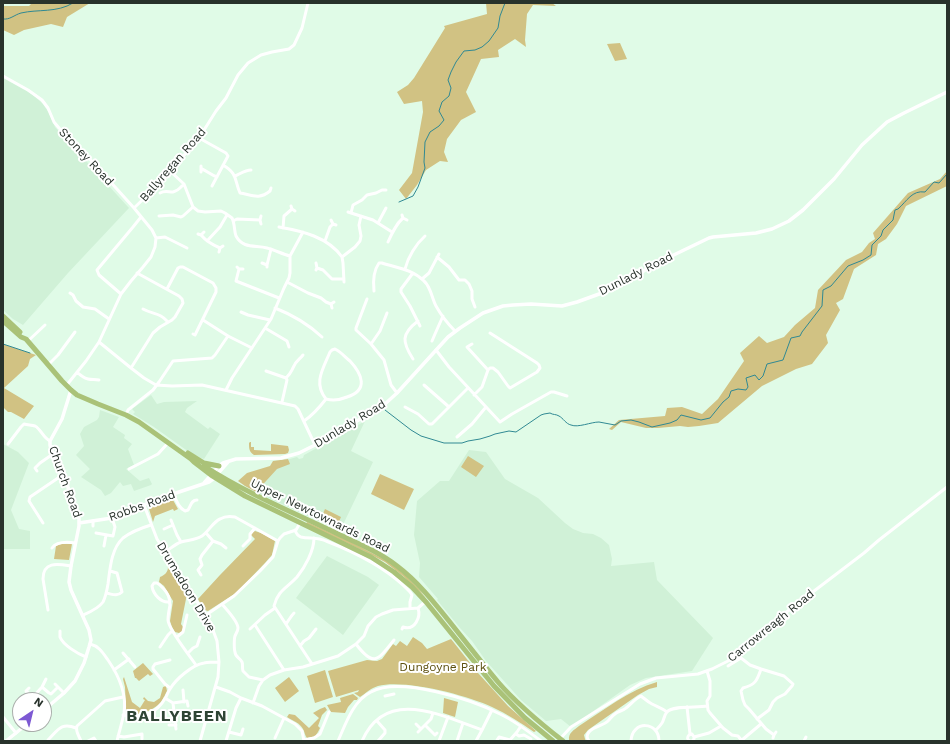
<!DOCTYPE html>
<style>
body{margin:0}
#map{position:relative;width:950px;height:744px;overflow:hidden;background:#e0fbe7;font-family:"Work Sans",sans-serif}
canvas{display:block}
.frame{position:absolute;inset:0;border:4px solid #28322b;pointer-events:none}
.north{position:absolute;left:12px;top:692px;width:40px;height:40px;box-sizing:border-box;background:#fff;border:1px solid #a9adaa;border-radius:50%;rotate:35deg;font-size:11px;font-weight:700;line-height:16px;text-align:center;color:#28322b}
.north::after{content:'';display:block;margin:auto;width:14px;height:18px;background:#7d59d3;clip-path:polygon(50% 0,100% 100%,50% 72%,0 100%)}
</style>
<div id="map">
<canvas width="950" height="744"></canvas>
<div class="frame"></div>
<div class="north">N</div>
</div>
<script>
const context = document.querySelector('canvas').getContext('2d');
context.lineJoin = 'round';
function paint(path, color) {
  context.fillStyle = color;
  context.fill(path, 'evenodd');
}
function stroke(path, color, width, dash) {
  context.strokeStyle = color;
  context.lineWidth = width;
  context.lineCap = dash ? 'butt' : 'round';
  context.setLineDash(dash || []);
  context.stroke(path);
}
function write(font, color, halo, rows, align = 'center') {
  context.font = font + ' "Work Sans",sans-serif';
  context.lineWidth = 4;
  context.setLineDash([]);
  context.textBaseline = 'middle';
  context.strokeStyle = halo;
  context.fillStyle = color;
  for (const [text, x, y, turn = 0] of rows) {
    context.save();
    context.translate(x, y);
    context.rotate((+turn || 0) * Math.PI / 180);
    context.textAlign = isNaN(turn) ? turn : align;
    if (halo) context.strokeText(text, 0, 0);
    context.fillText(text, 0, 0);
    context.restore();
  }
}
paint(new Path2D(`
 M3,78L32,94L43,104L49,113L55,127L129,208L68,273L23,325L13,319L3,310Z
 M151,395L157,404L164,402L197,401L187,408L185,412L208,429L210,427L220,434L204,459L201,458L189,452L154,427L133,414L135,412L132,409Z
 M100,410L119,417L113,427L125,435L124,438L132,444L128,449L134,465L126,469L140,481L149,478L152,484L151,485L134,491L131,484L123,486L120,482L111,493L105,496L101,490L81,477L90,469L76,455L84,446L80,434L84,427L97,420L99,417Z
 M365,421L351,451L373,462L340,531L256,492L279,462L297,457L299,459L303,458L304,455L306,454Z
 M3,444L18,452L29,463L11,510L19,529L30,531V549H3Z
 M469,450L486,452L505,479L538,498L565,523L573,529L583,533L593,534L601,538L609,545L612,559L611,566L654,562L657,580L713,638L692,671L646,678L630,685L571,727L561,719L546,721L521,700L486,661L472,641L460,628L437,600L438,599L419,577L420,563L414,535L417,501L440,481H449Z
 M327,556L368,577L379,585L343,635L296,598Z`), '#d0f1d7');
paint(new Path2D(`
 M32,3H90L67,17L63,27L51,24L24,30L14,35L3,30V6H29Z
 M486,3H552L556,6L533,5L527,14L525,40L526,47L515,39L498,50L499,57L481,59L466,92L476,112L461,120L447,139L444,152L448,162L440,161L426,170L417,185L406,199L399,190L412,173L423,112L422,101L404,104L397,92L408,85L414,78L445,28L444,26L487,14Z
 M620,43L627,59L615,61L607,44Z
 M947,171V186L906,206L897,224L886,239L878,244L876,255L854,269L843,299L836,303L840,310L826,335L828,343L812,364L796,369L762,386L718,423L699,426L688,427L680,426L658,428H646L621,422L612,430L609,429L619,420L665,416L667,408L682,407L702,414L718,399L744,361L740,353L759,336L767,343L784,337L795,325L815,308L818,290L846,260L862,252L869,243L875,239L873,233L908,193L940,179Z
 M3,344L36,355L30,359L28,366L4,388L34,406L24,419L11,412H8L3,407Z
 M250,442H251V447H254V450L271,451V444L288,446L289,450L288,453L285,454L254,455C249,452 249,448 249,443Z
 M468,456L484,466L476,477L461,467Z
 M288,459L290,464L277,469L256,492L245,486L238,481L247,473L270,466L273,461Z
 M380,474L414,489L404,510L371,494Z
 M173,499V500L178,509L174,511L173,509L155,516L153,522L149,509V507C155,502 166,500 173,499Z
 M325,509L341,517L337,526L321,518Z
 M307,522L349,541L389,562L406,576L418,588L426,598L403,576L385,562L364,551L306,524Z
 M255,531L261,533L275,541L272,555L265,563L236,593L208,611C203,610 201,604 198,599L220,575L255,539L251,535L253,532Z
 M70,544H72L69,560L54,559L56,546L61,544Z
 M168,567L187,594L181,624L183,627V631L179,633L175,632L172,627L170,621L173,601L164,586L159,582L160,577C165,575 168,572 168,567Z
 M413,637L422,643L427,649L451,639L478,673L508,706L536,731L534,732C521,723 507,714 492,707C466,695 405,679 378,686C371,688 366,693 360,697L354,693L358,692L359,690L336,697L328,671L367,660L377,661L382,659L393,644L396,646L400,641L407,646Z
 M143,663L153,674L150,676L148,674L139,681L136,678H135L133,671Z
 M325,670L333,697L315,703L307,676Z
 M124,677L132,702L140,708L145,700L143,699L144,697L148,701L154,702L160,698L163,687L166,686L167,691C165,695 163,699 161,702C153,711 136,718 126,712L125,687L123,679Z
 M289,677L299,691L285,702L275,688Z
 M657,682V687L649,689L638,695L588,730L584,735L585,739L586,741L569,740C568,733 574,730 579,726C604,710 629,690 657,682Z
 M353,694L358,698L357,700H354L348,707L345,713L331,712L327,705L341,702L340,698Z
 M444,698L458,702L455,717L443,713Z
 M325,707L327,710L322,715L318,726L320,728L318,732L316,735V736L307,738C305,736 305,733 303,729C300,723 293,721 287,717L289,714L295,715L309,728L319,718L313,713L320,709Z`), '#d1c283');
stroke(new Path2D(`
 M3,19C10,20 14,15 21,13C38,9 57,13 73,3
 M399,202L413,196L418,187L425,168L424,162L425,142L430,132L439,126L444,120L439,111L442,102L449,96L451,88L448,80L451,72L456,62L464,51L475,50L482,47L489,41L498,28L500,16L505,3
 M3,344L30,353
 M385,410L411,430L421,436L444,443H462L468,441L480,439L490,436L495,434L509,431L516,432L541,415L544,414L550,413C553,415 556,414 559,416C563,418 566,424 571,425C578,428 591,422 599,422C604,423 610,424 615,425L621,421L631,420L639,422L652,427L670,423L677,420L681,415L701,420L710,418L723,402L729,397L731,391L738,389L746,390L748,387L746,378L755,375L759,380L763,376L767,364L783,360L791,338L800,336L802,332L822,306L823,290L831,286L848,266L863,260L871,255L872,245L881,236L883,230L893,220L895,210L898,209C907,201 912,190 925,192L934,182L939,183L947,174`), '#308993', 1);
stroke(new Path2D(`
 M3,76L28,90L42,100L48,108L54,122L59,128L79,147L134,208L152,230L156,238L155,247L151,257L143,267L131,281L121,294L99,342L86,361L66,386
 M199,138L226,153L228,156L212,186
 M223,165C238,174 234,179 240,193C252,195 259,200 270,191L271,188
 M201,166V172
 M202,169C207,171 211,175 217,177
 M170,171L184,184L193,207L198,211L205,212L221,211L225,213L232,218C235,224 234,231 236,236C243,249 255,245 267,248C275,250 282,254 290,256
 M235,176C240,174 245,170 251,170
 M160,193C165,190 168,192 173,192C178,191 181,187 184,184
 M291,206L292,209L295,211
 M134,208L160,183L199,138L216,111L226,98L238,75L248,63L261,55L272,52L289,49L294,45L302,28L308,3
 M348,212L373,220L392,232
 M351,213L353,205L362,200L367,195L376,193L382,190H386
 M402,215L403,218L407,220
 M159,216L173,215L181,217L183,216L193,207
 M331,220L333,224L336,225
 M233,221L237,219L260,220
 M378,223L386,208
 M261,224L260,220L261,216
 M279,227C302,231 328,237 342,257
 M283,228L284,216L292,209
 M198,234L201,235L204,232
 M201,235C206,241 213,245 220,248
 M156,238L165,237L187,248
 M207,241L220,227L227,215
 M325,241L330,227L333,224
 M388,242C392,233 396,224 403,218
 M219,252L220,248L223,246
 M342,257L355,247L360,241L361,236L359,225L361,216
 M342,257L343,263L344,282
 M437,257L449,267L459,280H465L469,284L472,291V299L475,307
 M262,263L267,265V267
 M267,265L271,249
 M237,267L239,269H243
 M317,268L323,270L332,279H344
 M239,269L236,281L279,298
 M405,269C408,257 416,244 425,236
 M316,270L317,268L316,263
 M413,273L401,289V292L410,306L420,326
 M422,279L429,273L439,254
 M287,282L308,293L321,298L326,302L331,304
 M167,289L178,268L180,267H183L213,283L216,288V292L195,335L193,334
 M374,291C373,282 374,270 379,263H382C397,268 412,269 424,281C431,287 432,299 436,306C441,315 448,324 455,331
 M70,293L73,295L76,301L83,307L95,309L109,319
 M121,294L99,275L97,270L133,227L141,217
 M367,299L356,328V330L371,344L384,360L391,385L397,393
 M275,308C293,315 308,324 322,337
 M332,308L331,304L334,302
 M143,309C154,315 159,312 168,322
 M241,312L248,315L270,320
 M203,320L228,336L252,348
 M265,328L287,341L289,347
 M28,341L45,325
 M432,341L435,334L443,316
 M99,342L131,368L144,378L156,385L172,386L202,385L295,406L298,409L315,445
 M371,344L380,331L387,313
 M472,344L467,347L488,370
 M436,350L449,367L500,422L512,414L551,392H554L567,396
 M413,359C402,342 401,334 418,321
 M48,365L58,355L75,332
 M131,368L153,333L160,327L172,320L175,317L183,303L182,299L179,296L137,273
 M266,371L286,378L287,380L282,402
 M77,372C80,375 84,378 88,379C92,380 95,379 99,380
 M286,378C292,372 291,371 294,366C296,361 300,359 303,355
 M424,385L449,407
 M226,390L232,378L271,319L284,288L289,278L290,273V256L303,232
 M474,395L482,387L488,370L490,368H493L498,372L508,386L510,388L537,372L540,368L539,365L537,363L490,333
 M405,407L418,414L429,424H432L468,388
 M126,415L128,410L153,390L159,382L173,361L212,358L215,355L228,336
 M304,421C313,415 319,408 326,399C334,401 340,400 347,397C369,390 362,374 350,361C345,357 341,352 335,349L332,350L330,352C323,369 313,383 326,399
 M457,437L472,424L486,407
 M8,444L21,427L24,424C28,425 32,425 35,426C41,429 43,438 50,441
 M129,469L158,454L168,443
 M37,471L35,468L40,463L53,454
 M174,494C176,501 179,508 185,511L188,510C191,506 191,500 197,500
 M144,505L157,539L210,622L217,641L219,662L218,677L200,741
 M171,520L177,535L181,542
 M93,521V526
 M43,523L29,501L30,497L64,474
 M164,529L173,525
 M295,530C296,533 298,536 301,537C309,539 317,537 326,541C352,551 383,566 404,586C407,589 410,591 412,595L410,602V608
 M96,533L113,536L115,527L112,518
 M213,541L221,544L226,548
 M104,546L106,535
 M243,546L250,539V534L255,528
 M52,548C57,541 68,542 75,543
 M165,552C170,549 175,544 181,542C188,540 196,540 202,536C209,531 213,522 220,519C225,516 230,516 235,517L278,541
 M201,575L198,570L202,565L200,559L202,555L213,541L206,533
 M106,593C112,594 117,597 122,592L117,573L110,571
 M169,602C161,603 153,594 152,586L154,583H157C161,585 168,593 169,598C170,600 169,603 170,605C169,610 168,615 168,620C168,629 190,656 196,665
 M222,604C226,609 238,621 238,628C238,631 236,633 235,636C234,639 234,649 235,652C235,657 240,658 242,662C243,664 242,668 243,671L249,677L263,680
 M48,610L43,579C43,561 58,564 71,566
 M83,615C90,612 98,609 103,602C106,596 107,590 108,584C110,569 111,549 123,538C131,532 141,528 151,525
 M206,615L234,596L260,571L273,557L278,541L280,538L284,534L296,530L300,523
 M286,624C289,620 291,616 294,613
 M255,625L284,670
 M250,629L265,615L275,608
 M402,629L403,627C415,631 421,617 418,608
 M60,631C60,632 60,635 60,637C63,645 78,654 86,657
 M177,637L183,632L187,615
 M90,644C99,646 103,653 108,660C119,676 127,694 124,713C122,723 119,732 117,741
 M356,644C374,668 378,660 394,640
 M300,646L304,641L309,638L316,629
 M160,647L168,635L172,631
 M123,653L135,667
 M188,653L193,648L197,646L200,637
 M170,660L155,664L153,667V669L165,684L170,688
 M312,664L274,606C278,590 287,588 297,577C305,567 314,551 314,538
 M728,666L741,658L750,665L761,669C757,681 755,685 743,688L741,691L743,700L745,705L749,709L766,729L774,735
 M114,670L129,659
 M707,671L710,681V696L707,701L708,710L710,713L723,728L732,735L738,736L742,741
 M55,684L64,693
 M42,687L49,693L51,694L58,687
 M216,687L230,692L241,698L262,706L295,724L302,731L304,741
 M29,688L26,691L33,697L42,687L46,679
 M183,690L184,702
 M385,696L394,694
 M165,698L173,703L187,701L188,706
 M173,703L176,729
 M253,703L259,686L263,680L270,675L284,670L303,667L338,656L356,644L364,636L368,626L376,617L382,614L393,610L418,608L426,601
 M687,707L690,734
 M123,715C142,718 156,715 166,697C167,695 168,692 170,689C176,679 192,665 204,663C209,662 214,662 219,662
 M3,717L16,733
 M757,719L769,710L773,702L777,698L785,694L792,686L793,684L784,676L761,669
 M377,721L385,730V733L378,741
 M416,724L421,729
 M169,725H176
 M425,725L435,735L437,733
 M656,730C658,728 660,726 662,723C664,720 664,715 667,712C673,705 698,708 707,706
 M229,732L241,735L243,729
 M418,732L431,719L433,713
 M516,734L519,736L524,735L531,739
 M118,736L124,737L142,734V739
 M694,737L709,733L721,726
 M275,738L284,718
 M773,738L774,735L776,732
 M48,740C58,730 61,722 76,728
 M304,740L314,738L320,734L329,712
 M497,740L499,737L510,740
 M742,740L761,724
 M81,741C79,736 75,731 77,726L105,701L123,697
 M88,741L94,738L96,741
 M226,741L236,708L241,698
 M338,741C346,723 353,701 371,692C400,676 473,700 500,714C515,721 528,731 541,741
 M362,741C386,686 442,716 482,730L492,710
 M439,741L448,717
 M457,741L463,723
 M476,741L482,730
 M509,741L517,732L521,726
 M558,741L571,727L640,684L656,678L698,674L712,669L728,661L755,636L864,553L879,540L947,487
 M589,741C587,738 586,736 589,732C594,726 603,726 608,721C611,718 612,716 615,714C618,711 623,711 626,708C631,704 635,699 641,696C645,699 648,702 652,704C658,707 662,708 667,712
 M631,741C632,720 659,721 659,741
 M690,741C687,740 687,737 689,735L692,734L694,737V739L692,741
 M804,741L806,737`), '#fff', 3);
stroke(new Path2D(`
 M204,483L219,466L223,463L236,459L281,458L299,453L315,445L369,414L385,404L397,393L448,337L460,328L483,313L503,306L513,305L531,304L562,306L577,302L613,289L626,283L645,270L657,263L709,238L713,237L756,233L772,229L789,221L803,210L834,179L862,145L887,122L904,113L947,92
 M79,523L112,518L158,499L209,482L213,479L228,462
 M44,710L64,693L75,681L84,663L89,647L91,640L89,630L71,590L69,582L71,566L79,526V519L76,508L70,494L64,474L51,449L50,445V441L62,419L71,390
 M6,741L27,724`), '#fff', 3.5);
stroke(new Path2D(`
 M3,316L20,332
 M3,321L21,337L26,339L62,381L71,390L77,395L98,404L126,415L139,422L191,459L194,462L211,475L245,496L371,557L394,572L412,587L426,602L494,686L525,718L553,741
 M188,453L204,463L219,466
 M204,466C246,493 292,512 336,533C357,543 379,552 397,566C417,581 433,601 449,621C465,641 481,662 498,682C517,704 540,723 563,741`), '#aac278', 5);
write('12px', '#28322b', '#fff', [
 ["Stoney Road",86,157,47],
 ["Ballyregan Road",173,165,-49],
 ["Dunlady Road",636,274,-27],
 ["Dunlady Road",350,424,-31],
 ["Church Road",65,482,70],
 ["Robbs Road",142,506,-20],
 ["Upper Newtownards Road",320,516,26],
 ["Drumadoon Drive",186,587,59],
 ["Carrowreagh Road",771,626,-39]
]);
write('12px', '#5d500f', '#fff', [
 ["Dungoyne Park",443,667]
]);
context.letterSpacing = '1px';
write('bold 16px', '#2e4434', '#fff', [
 ["BALLYBEEN",177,716]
]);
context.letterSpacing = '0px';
</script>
